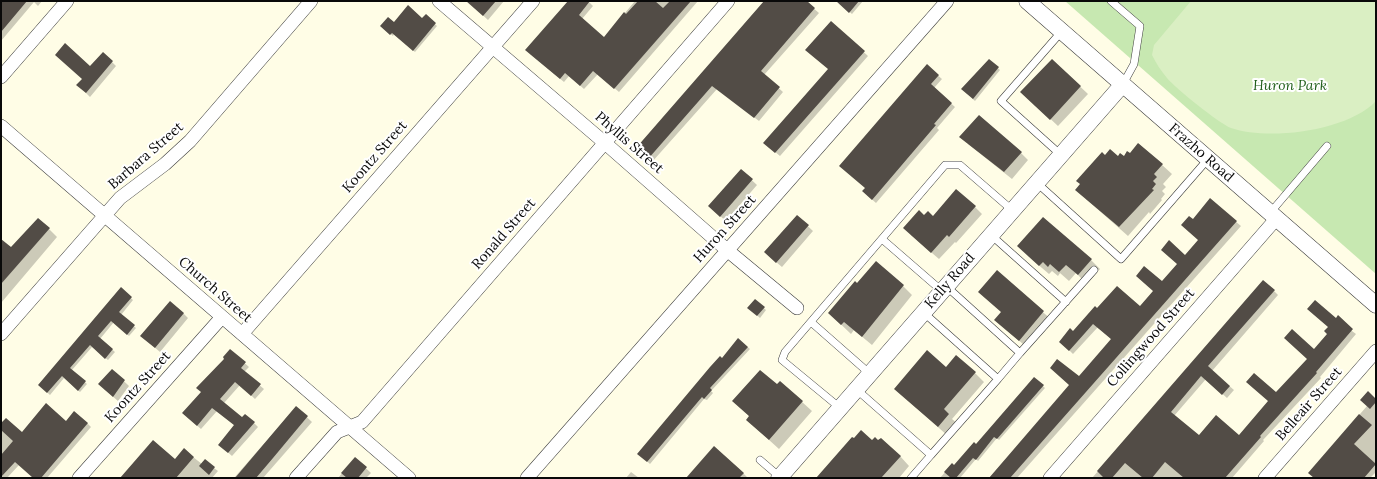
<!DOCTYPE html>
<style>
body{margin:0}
#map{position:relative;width:1377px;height:479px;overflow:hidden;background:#fffde6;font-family:Lora,serif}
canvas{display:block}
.frame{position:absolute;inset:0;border:2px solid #090909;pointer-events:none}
</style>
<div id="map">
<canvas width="1377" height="479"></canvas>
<div class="frame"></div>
</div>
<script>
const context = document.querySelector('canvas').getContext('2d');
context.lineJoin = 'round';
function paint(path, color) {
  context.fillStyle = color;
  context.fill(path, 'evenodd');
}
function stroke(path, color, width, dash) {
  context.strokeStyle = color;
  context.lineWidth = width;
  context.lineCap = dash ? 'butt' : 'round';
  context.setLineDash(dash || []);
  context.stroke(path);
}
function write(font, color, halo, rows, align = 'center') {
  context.font = font + ' Lora,serif';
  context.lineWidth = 4;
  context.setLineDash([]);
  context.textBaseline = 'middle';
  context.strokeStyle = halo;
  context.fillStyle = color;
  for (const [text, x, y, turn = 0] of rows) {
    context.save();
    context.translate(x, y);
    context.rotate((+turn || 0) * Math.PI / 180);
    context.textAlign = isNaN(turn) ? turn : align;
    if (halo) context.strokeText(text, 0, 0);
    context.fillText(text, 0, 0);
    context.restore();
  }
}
paint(new Path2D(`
 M1065,1H1376V274Z`), '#c7e8b1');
paint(new Path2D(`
 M1191,1H1376V101C1348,131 1269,141 1231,128C1220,124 1175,88 1167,78C1161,71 1156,63 1152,55L1154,45Z`), '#daefc3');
paint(new Path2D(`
 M1,1H42L38,6L34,2L1,41Z
 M475,1H504L488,20L476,9Z
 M569,1H588L593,6L582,19L604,38L635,1H698L619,92L598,74L584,89L569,76L564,82L530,54Z
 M765,1H805L819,13L764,75L783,92L759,121L717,89L652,162L641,152Z
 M844,1H863L852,14L841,4Z
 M426,16L437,26L415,52L394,34L393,36L381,26L423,19Z
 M831,22L868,56L780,156L769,147L829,69Z
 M103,53L116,66L90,97L78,85Z
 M989,60L1000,70L975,101L962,89Z
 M1052,60L1088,94L1058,126L1029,99Z
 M927,66L942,79L934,88L955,107L937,128L939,130L876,203L867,195Z
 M968,144L1021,153L1028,160L1012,179Z
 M1139,144L1172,174L1163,184L1166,187L1162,191L1165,194L1161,199L1162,200L1150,214L1149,212L1128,236L1086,199L1105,156L1124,157L1130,154Z
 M741,170L757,185L726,221L714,211Z
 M1210,200L1241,226L1017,478H989L1112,340L1098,327L1073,354L1060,341L1073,332L1097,310L1140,307L1200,240L1193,220Z
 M975,207L982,214L956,243L955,242L939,259L911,235L933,217Z
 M797,216L813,231L782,267L770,257Z
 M49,229L57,237L1,303V240L11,249Z
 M1028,256L1091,260L1100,269L1087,284L1076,273L1069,281L1060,273L1058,276L1052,271L1049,274Z
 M997,272L1053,321L1029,349L1005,329Z
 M857,284L903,286L912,295L872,345L854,330L851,334L829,313Z
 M121,289L133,300L121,315L136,328L129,336L114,322L100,339L115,352L108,360L92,347L72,370L87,384L80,392L64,378L50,395L39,385Z
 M1274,291L1278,295L1212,371L1234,390L1227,398L1206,379L1174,416L1199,436L1239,437L1329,334L1336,319L1356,334L1320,377L1321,378L1263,440L1264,441L1232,478H1092L1174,385Z
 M755,300L766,310L760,318L751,310Z
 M183,313L188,318L160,352L146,340Z
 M739,340L750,349L711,391L713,393L707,400L704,399L650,464L641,456Z
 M230,350L249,367L244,372L264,389L255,399L240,385L224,403L242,418L254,423L258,427L232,456L223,448L235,426L217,411L201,429L187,417Z
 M946,368L975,373L984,382L952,419L958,424L948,436L895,389Z
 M112,370L129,386L118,401L104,389Z
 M1034,378L1045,388L999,440L997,438L978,461L976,459L960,478H940L952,464L955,466L976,445Z
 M780,382L812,411L779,449L747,420L750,417L733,401L777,386Z
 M1376,400V472L1370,478H1315L1309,473L1367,406Z
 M296,407L312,422L263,478H234Z
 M66,422L87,423L91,427L47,478H34L19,465L7,478H1V425L22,433Z
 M872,442L900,456L909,466L899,478H817Z
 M184,450L202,464L214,468L218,471L212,478H122L175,460Z
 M355,458L371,473L366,478H338Z
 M631,472L639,478H626Z
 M743,473L748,478H687Z`), '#0003');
paint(new Path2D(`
 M1,1H27L1,32Z
 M466,1H496L483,16Z
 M568,1H590L579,15L604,37L624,12L626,14L638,1H655L663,8L670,1H691L614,89L593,71L580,86L565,73L560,79L525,50Z
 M764,1H807L815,8L761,71L780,87L754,118L712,86L648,159L636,148Z
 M836,1H859L849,13Z
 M408,5L422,18L426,14L436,23L413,51L392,33L390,35L380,26L388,17L394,22Z
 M831,21L865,51L775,153L763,143L828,69L805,50Z
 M65,43L90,66L103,52L113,61L86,93L76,85L82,79L55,55Z
 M989,59L999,67L973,99L961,89Z
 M1052,59L1081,86L1050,120L1020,92Z
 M927,64L939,75L931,84L952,103L934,124L936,125L872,200L862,191L865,188L839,166Z
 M979,115L1022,152L1004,172L959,137Z
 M1138,143L1163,164L1154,174L1157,177L1153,181L1156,184L1152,189L1154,190L1119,227L1075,190L1080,184L1076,181L1102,152L1105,155L1110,149L1118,156L1120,153L1124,156L1127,151L1130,153Z
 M741,169L753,179L720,217L708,206Z
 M956,189L976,206L949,237L947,235L931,253L903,228L919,210L924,215L928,211L933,216Z
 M1210,198L1237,221L1010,478H989L1069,385L1050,368L1057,359L1079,376L1111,339L1093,324L1069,351L1059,342L1070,328L1073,331L1095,306L1097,308L1117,286L1140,306L1153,291L1136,276L1144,266L1162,281L1177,264L1161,250L1169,240L1185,255L1198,240L1181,225L1189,216L1193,219Z
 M797,215L809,225L776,263L764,252Z
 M1043,217L1092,259L1078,275L1066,265L1059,272L1050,264L1048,267L1043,262L1039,266L1017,246Z
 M38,218L50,228L1,284V239L11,247Z
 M876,261L904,285L862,337L844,322L841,325L828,313L855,281L857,283Z
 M997,270L1044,311L1019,341L994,320L1001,312L978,292Z
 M1263,280L1275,290L1208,366L1230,386L1222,395L1201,376L1171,412L1199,435L1216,415L1239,435L1268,401L1246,382L1254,373L1276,392L1307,359L1284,338L1292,329L1314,349L1327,334L1324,331L1328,327L1307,309L1315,300L1336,318L1338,315L1353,329L1316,372L1317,373L1260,436L1261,437L1225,478H1184L1165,462L1152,478H1143L1125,463L1112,478H1104L1097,471Z
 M121,287L132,297L119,312L135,325L127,335L111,321L98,336L113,349L105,359L90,345L70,368L86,381L78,391L62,376L47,393L38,385Z
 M755,299L765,307L757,316L747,308Z
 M170,301L184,313L155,348L140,336Z
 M738,338L748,347L710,388L712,390L704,399L702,397L647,462L637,454L710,367L720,356L722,358Z
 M230,349L246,362L241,368L261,384L251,396L235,382L220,399L242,417L245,414L255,422L228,453L218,445L234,425L212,408L197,426L182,413L201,392L196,388L224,359L223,357Z
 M927,350L946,367L956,355L976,372L944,409L949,414L938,427L894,389Z
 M112,369L125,380L113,397L98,384Z
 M760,370L777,384L780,381L803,401L769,440L746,420L749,416L732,401Z
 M1034,377L1044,385L997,439L994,437L976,460L973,458L956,478H951L944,472L952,463L954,465L974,442L976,444Z
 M1368,391L1376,399V402L1370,409L1360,400Z
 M46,403L66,421L74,411L88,423L41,478H33L15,462L1,477V455L13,441L1,430V423L6,418L22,432Z
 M296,406L308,416L273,458L256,478H235Z
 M1359,414L1372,425L1354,444L1376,464L1364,478H1314L1308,473Z
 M861,430L872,440L875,437L878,440L881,438L901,456L881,478H816L852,437L854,438Z
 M153,440L175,459L184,448L194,457L176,478H120Z
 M714,446L744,473L739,478H686Z
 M355,457L367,467L358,478H347L341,473Z
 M205,459L215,467L209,475L199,466Z`), '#524c46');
const service = new Path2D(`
 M1111,1L1140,26L1134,64L1123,84
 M1061,155L1001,101L1062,31
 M1037,183L1121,259L1208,159
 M1270,213L1327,146
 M991,235L1066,302
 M882,239L942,291
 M946,286L1020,353L1094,270
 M811,322L869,373
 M998,379L1020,353
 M856,389L931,455L998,379L923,312
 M839,407L782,360L785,352L945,165H960L1012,210
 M760,460L781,478
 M911,478L931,455`);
const minor = new Path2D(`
 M439,1L605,143L727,250L797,308
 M1,77L67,1
 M1,126L409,478
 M1,334L120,198L165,164L190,141L311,1
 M242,334L533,1
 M79,478L222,317
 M296,478L337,432L362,422L728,1
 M527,478L947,1
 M1050,478L1276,219
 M1265,478L1376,351`);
const tertiary = new Path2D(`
 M1027,1L1376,305
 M779,478L1123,84`);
stroke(service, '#3c3c3c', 8);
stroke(minor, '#3c3c3c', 14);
stroke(tertiary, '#3c3c3c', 17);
stroke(service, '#fff', 7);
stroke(minor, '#fff', 13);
stroke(tertiary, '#fff', 16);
write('italic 14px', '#215f1b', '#fff', [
 ["Huron Park",1290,86]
]);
write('14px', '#090909', '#fff', [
 ["Phyllis Street",629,143,41],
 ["Frazho Road",1201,153,41],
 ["Barbara Street",146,156,-41],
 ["Koontz Street",375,157,-49],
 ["Huron Street",725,229,-48],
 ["Ronald Street",504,234,-49],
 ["Kelly Road",950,281,-49],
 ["Church Street",215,290,41],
 ["Collingwood Street",1151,338,-49],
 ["Koontz Street",138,387,-48],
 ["Belleair Street",1309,404,-49]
]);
</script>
